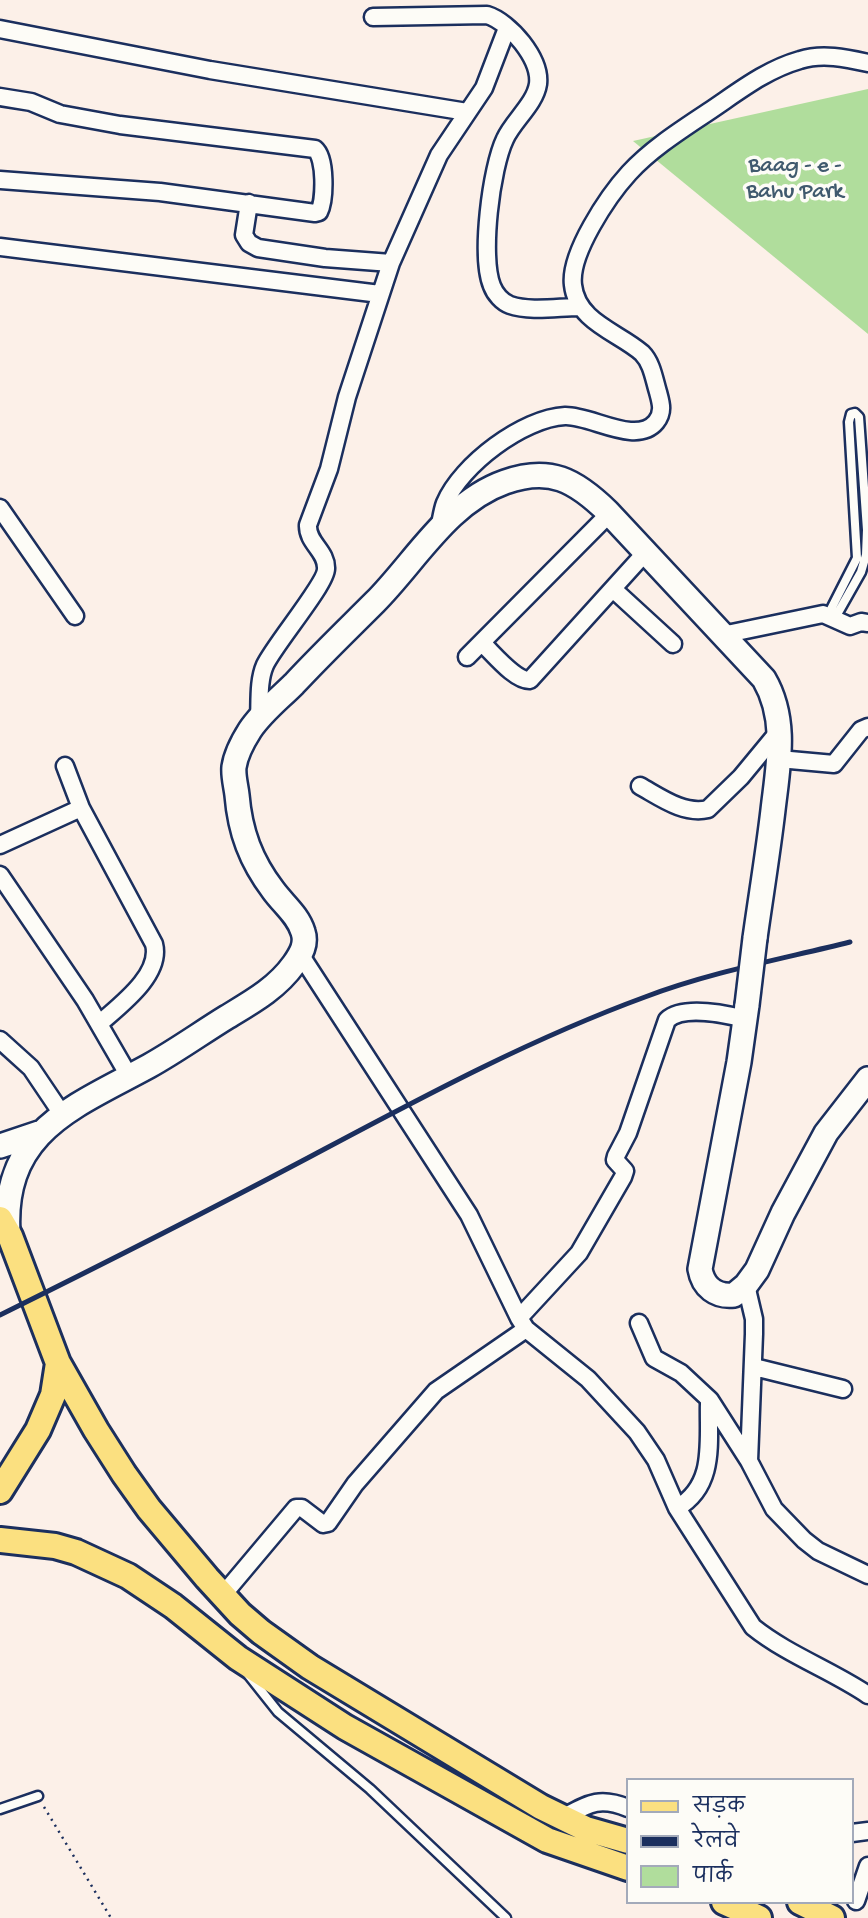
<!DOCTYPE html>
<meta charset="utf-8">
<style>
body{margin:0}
#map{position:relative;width:868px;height:1918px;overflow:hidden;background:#fcf0e8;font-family:"Gochi Hand","Playpen Sans Deva",sans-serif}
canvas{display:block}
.legend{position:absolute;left:626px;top:1778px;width:228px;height:126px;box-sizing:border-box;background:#fdfcf7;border:2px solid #a3aaba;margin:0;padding:9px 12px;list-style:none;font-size:21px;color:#1b2f5e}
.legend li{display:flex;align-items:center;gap:14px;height:35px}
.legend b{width:35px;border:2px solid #a3aaba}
</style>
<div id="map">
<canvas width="868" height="1918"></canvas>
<ul class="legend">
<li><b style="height:9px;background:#fbe080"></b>सड़क</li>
<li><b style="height:9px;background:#1b2f5e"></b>रेलवे</li>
<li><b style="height:19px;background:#b0dd9c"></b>पार्क</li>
</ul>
</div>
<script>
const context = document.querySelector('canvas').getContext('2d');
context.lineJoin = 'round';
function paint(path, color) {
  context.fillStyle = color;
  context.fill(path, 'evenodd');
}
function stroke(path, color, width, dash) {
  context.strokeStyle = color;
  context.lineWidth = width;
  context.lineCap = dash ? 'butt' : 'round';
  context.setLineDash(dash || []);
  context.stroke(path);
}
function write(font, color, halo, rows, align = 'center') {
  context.font = font + ' "Gochi Hand",sans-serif';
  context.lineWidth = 7;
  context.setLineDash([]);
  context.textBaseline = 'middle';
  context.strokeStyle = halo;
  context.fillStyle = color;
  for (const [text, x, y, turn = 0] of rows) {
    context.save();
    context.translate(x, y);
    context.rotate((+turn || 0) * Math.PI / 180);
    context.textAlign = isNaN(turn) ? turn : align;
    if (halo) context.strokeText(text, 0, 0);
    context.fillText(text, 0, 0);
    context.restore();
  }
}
paint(new Path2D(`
 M868,89V334L633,141Z`), '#b0dd9c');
const lane = new Path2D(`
 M828,615L857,558L849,422L851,414L855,413L859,417L867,530L866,555L861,572L835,618
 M247,1673L278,1712L370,1789L506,1918
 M0,1809L38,1796`);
const street = new Path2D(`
 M373,17L487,15C510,22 541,59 538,84C535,104 513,121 505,139C491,168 480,257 492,286C495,294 502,302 510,305C530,312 559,307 579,307
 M0,29L210,70L467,112
 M0,97L31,102L60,114L120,125L315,149C326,158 325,200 319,212L315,213L160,192L0,180
 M249,203L244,235L249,243L258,248L325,258L391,263
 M0,247L380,294
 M0,508L75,616
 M439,529C441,521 442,511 445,503C461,465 523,418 565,416C591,415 636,446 656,422C664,412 661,403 658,392C654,379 652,363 642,353C618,332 577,322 573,285C569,254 608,196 629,173C651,149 681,130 708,112C738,92 765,70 800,60C822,53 846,58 868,63
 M613,589L673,644
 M722,635L823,614L850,626L861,622L868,623
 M482,643C493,653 515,681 530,680L645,553
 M467,657L609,514
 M259,719C260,702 258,681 265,665C275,644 326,584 326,569C327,551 307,543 308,525L329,469L347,397L391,263L439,155L484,88L507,28
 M779,759L834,764L861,730L868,727
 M65,766L81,808L154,944C162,975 119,1006 99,1024
 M640,786C660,797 684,815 708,809L741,777L779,731
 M0,845L81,808
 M0,875L85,1000L129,1076
 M300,954L469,1215L519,1318L526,1329
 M0,1040L31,1068L62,1114
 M746,1285L754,1319V1334L749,1461
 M519,1318L579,1253L623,1177L625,1171L615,1160L616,1156L628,1133L667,1020C683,1005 725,1014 745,1019
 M639,1323L654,1358L681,1373L710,1400L749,1461L774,1509L804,1540L818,1551L868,1575
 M754,1367L843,1389
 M677,1508C716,1485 708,1443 709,1403
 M222,1596L296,1508H302L323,1524L328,1523L355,1484L436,1391L526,1329L588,1379L637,1432L656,1460L677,1508L753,1627C788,1655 831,1670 868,1695
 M562,1818C588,1804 599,1796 628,1808
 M852,1833L868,1831
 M856,1901L868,1866`);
const secondary = new Path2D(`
 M747,1005L739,1062L700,1269C703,1287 716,1297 734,1295L746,1285L757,1270L783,1213L826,1133L868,1079
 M0,1146L39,1133
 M8,1233C2,1131 74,1107 149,1066C176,1051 201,1033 227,1017C252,1002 277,988 294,964C301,954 307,944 303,932C298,915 283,904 273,890C251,861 240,832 237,795C236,786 233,776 234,767C236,753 243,741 250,730C262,712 279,699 294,684C320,656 348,629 375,602C415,562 448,502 505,482C550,466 575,480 608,512L764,679C788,720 778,766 773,810C768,853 761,895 755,938`);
const primary = new Path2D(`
 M0,1219L10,1236L58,1363L96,1430L124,1474L149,1509L207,1578L240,1614L261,1632L310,1667L541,1807L586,1829L628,1841
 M0,1491L38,1430L53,1395L58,1363
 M0,1540L55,1546L76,1552L128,1576L173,1606L238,1658L345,1727L547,1840L628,1868
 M724,1902L759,1918
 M800,1902L832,1918`);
stroke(lane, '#1b2f5e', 13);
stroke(street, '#1b2f5e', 21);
stroke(secondary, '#1b2f5e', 28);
stroke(primary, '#1b2f5e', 30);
stroke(new Path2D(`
 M44,1807L111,1918`), '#1b2f5e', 2.5, [2, 5]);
stroke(lane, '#fdfcf7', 8);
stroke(street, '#fdfcf7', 16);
stroke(secondary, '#fdfcf7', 23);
stroke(primary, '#fbe080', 24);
stroke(new Path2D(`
 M0,1315C101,1265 202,1214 302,1161C415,1101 525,1041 645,997C711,972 782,959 850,942`), '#1b2f5e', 5);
const secondaryBridge = new Path2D(`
 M747,1005L755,938`);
stroke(secondaryBridge, '#1b2f5e', 28, []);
stroke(secondaryBridge, '#fdfcf7', 23);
write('23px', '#405a6e', '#fdfcf7', [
 ["Baag - e -",795,167],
 ["Bahu Park",795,193]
]);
</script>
